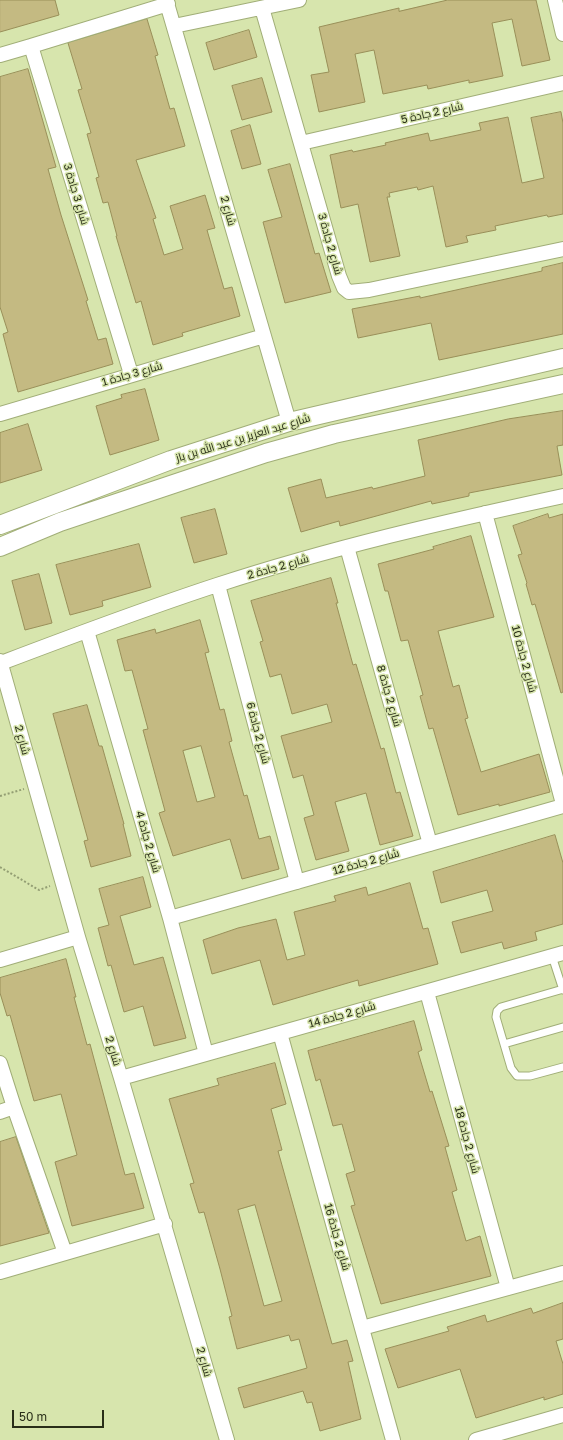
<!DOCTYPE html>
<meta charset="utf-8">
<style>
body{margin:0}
#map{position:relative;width:563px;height:1440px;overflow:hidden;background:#d7e5ad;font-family:"Golos Text",sans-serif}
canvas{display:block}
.scale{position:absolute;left:12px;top:1410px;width:92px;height:18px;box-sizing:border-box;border:2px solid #292e18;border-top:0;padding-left:5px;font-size:12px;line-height:14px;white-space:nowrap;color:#292e18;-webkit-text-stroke:3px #d7e5ad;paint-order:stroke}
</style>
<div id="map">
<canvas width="563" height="1440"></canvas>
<div class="scale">50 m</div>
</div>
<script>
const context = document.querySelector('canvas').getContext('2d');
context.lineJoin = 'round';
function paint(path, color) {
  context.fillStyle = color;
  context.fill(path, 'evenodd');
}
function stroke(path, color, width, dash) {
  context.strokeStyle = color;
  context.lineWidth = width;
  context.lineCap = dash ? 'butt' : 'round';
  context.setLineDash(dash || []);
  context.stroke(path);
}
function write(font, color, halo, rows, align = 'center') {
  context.font = font + ' "Golos Text",Cairo,sans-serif';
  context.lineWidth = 3;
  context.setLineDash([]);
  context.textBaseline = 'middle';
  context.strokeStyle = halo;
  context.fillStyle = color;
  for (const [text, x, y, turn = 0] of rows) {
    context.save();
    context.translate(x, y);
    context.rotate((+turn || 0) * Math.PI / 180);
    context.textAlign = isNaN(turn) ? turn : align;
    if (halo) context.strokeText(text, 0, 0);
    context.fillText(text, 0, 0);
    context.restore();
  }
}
const building = new Path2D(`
 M0,0H55L59,15L0,32Z
 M448,0H536L550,60L522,66L512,19L492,23L503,76L469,83V80L428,89L427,85L383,94L374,50L355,54L365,102L319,112L311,75L329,72L319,27L399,8V11Z
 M147,19L158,55L155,56L170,109L174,108L185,146L136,160L156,218L153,219L164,255L183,249L170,206L205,195L215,228L207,230L224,289L232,287L240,316L182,333L183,336L153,345L141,301L136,303L116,236H117L108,202L103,203L96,178L99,177L87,134L91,133L78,90L82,89L68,43Z
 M249,30L257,57L214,70L206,43Z
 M28,69L56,167L48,169L61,215L88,300L86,301L98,340L106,338L113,364L18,392L3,334L8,332L0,307V77Z
 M262,78L272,112L242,120L232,86Z
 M561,112L563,123V214L548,217L547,215L495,226L496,230L466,236L468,242L446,247L433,186L418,190L417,187L389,193L390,197H387L400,256L370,262L358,204L341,208L330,155L352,150L353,152L386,145L385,143L428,133L430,141L481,130L479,123L508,117L522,183L544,178L531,118Z
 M250,125L261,164L242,169L231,131Z
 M290,164L315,254L319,253L331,292L285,303L263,222L282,217L268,170Z
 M563,263V334L439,360L431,323L358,338L352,309L420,296V298L542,271V268Z
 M145,389L159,440L110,455L96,406L122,398L121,395Z
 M563,411V445L557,446L562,475L469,493V496L432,504L431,501L340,526L339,521L301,532L288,488L321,479L326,498L372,487L373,489L425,476L418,440L508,419Z
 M28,424L42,470L0,483V433Z
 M215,509L227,554L194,563L181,518Z
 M548,514L549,518L563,514V692L561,693L535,604L532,605L526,584L527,583L518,555L522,554L513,526Z
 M471,536L494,617L438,631L453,687L459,685L468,718L465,719L481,772L539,754L550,792L499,806V804L458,815L433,728L429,729L420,696L423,695L408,640L401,641L388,591H385L378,564L434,549L433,547Z
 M139,544L151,587L102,601L103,606L70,615L56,565Z
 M39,574L52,623L25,630L12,581Z
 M331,578L338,603H336L353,665L356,664L381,749L384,748L396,793L400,792L413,836L380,845L366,793L335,802L349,851L316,860L304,818L314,815L303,775L293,778L281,736L332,722L327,704L292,714L281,674L270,677L260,642L263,641L251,601Z
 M200,620L209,652L205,653L220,710L224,709L232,741L229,742L244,796L247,795L259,839L270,836L279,869L242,879L230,839L173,856L159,813L165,811L143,730L148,729L132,670L125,671L117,640L155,629L156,633ZM201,746L215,797L197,802L183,751Z
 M87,705L99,746H102L124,824H123L131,856L91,867L84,841L88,840L53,714Z
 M555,835L563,863V924L535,932L537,940L504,949L502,942L461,953L452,922L493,911L487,890L441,903L433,872Z
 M143,877L151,907L120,916L134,965L163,957L186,1038L154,1046L143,1006L124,1012L111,965L108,966L98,928L109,925L99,889Z
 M410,883L423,929L428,928L438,964L359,986L358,980L273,1005L260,960L212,974L203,940L238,928L276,919L287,960L305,955L294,912L336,901L334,896L366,887L368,895Z
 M66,959L76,997H74L87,1045L90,1044L125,1175L134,1173L144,1208L72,1226L55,1162L77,1155L61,1094L34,1101L10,1015L7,1016L0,993V978Z
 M414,1021L422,1050L418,1052L430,1092L432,1091L449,1146L445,1147L457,1190L452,1192L466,1241L480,1236L491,1276L381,1304L351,1206L355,1205L346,1174L355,1171L342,1124L333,1126L320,1079L316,1081L308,1051Z
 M275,1063L286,1104L271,1109L282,1150L278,1151L332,1344L347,1340L353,1361L348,1362L361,1419L320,1431L312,1402L307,1403L303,1391L244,1408L238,1388L307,1368L299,1339L291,1341L289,1335L237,1349L229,1317L232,1316L220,1269L204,1212L199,1213L190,1184L194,1183L169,1099L219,1085L217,1079ZM255,1205L282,1301L264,1306L238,1210Z
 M16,1137L49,1233L0,1246V1142Z
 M563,1303V1339L556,1341L563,1364V1394L544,1400V1397L476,1418L460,1369L398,1388L385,1349L449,1331L447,1327L485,1315L487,1322L531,1308L533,1313Z`);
paint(building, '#c4ba82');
stroke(building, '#998f59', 1);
const service = new Path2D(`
 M552,956L563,990
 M563,989L501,1007L497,1011L496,1017L511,1068L517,1076H530L563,1067
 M504,1044L563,1027`);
const minor = new Path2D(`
 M166,0L289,422
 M555,0L563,34
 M262,8L339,276L344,288L349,292L369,290L563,249
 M174,26L299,0
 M31,46L168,4
 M0,55L31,46L131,374
 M301,143L563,83
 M0,414L264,336
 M485,513L563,804
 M347,547L430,844
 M218,585L297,882
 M87,631L170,918L206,1054
 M0,661L78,937L121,1078L227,1440
 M1,663C72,636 144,609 217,585C330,548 447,521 563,496
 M170,918L563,806
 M0,960L78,937
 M427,992L508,1288
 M280,1033L393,1440
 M0,1063L14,1107L0,1112
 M121,1078L563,953
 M14,1107L65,1253
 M0,1272L165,1224
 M362,1328L563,1273
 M476,1440L563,1415`);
const tertiary = new Path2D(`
 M0,525L171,460L289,422L563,358
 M0,547L60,522L266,453L334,434L563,384`);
stroke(service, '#a1ae78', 9);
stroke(minor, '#a1ae78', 16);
stroke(tertiary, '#a1ae78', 20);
stroke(new Path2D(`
 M0,796L24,789
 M0,867L39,890L50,886`), '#939e73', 2, [2, 2]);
stroke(service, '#fff', 7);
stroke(minor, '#fff', 14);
stroke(tertiary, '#fff', 18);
write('11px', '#292e18', '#d7e5ad', [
 ["شارع 2 جادة 5",432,113,-13],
 ["شارع 3 جادة 3",76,194,73],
 ["شارع 2",228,211,74],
 ["شارع 2 جادة 3",330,244,74],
 ["شارع 3 جادة 1",132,374,-16],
 ["شارع عبد العزيز بن عبد الله بن باز",243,438,-17],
 ["شارع 2 جادة 2",278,567,-16],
 ["شارع 2 جادة 10",524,659,75],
 ["شارع 2 جادة 8",389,696,74],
 ["شارع 2 جادة 6",258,733,75],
 ["شارع 2",22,740,75],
 ["شارع 2 جادة 4",148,842,74],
 ["شارع 2 جادة 12",366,862,-16],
 ["شارع 2 جادة 14",342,1015,-16],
 ["شارع 2",113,1051,73],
 ["شارع 2 جادة 18",467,1140,75],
 ["شارع 2 جادة 16",337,1237,74],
 ["شارع 2",204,1362,74]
]);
</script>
